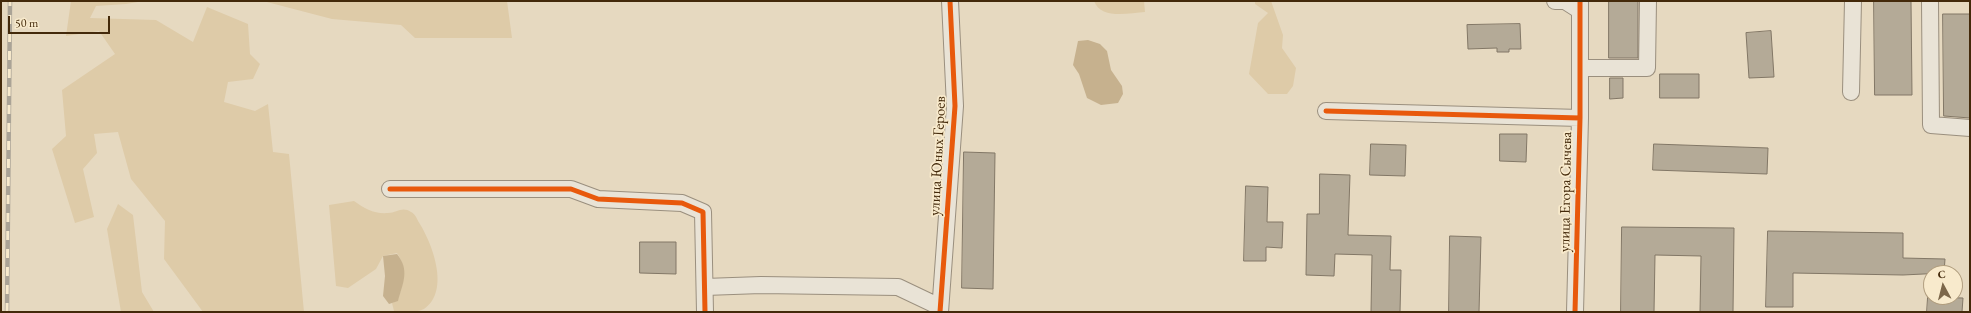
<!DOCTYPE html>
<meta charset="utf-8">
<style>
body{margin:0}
#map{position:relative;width:1971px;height:313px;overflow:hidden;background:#e6d9c0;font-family:"EB Garamond",serif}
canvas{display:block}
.frame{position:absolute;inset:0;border:2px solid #43290a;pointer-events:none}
.north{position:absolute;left:1923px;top:265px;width:40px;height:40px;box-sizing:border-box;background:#f8eacc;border:1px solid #b09d7e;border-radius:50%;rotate:353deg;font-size:11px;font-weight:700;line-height:16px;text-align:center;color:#43290a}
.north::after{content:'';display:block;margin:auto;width:14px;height:18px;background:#7c674a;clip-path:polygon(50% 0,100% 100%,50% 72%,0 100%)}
.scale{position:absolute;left:8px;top:16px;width:102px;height:18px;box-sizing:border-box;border:2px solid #43290a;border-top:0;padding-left:5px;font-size:12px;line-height:14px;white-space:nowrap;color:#43290a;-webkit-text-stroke:3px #f8eacc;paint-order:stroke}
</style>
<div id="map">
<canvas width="1971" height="313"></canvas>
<div class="frame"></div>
<div class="north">С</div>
<div class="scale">50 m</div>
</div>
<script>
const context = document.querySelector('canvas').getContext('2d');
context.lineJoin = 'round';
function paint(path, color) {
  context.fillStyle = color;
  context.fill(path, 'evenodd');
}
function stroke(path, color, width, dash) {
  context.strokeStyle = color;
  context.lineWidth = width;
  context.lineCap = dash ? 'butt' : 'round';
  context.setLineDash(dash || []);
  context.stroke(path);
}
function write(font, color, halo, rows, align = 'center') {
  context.font = font + ' "EB Garamond",serif';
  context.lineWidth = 3.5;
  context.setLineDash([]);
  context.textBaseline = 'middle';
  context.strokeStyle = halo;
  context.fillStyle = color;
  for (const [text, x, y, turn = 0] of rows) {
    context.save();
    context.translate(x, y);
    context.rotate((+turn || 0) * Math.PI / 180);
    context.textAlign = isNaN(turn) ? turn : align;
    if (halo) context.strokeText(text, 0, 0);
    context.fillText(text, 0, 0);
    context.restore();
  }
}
paint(new Path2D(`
 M71,1H144L126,4L96,6L90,18L156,20L193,42L207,7L248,24L250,54L260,64L253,79L228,82L224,102L255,111L268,104L273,152L289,154L304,312H203L164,259L165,221L131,179L118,132L94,134L97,153L83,169L94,217L75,223L52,149L66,136L62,90L115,54L99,31L66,36Z
 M263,1H507L512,38H415L401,25L332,19Z
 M1094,1H1144L1145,12C1129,13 1101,20 1094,1Z
 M1255,1H1271L1283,35L1282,48L1296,68L1293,86L1287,94H1268L1249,74L1258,23L1268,13L1255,4Z
 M354,201C365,209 374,214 388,213C397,213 402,206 411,212C414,213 417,218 418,221C432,242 451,291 424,309C415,313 404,312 394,311L392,303L398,300C403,284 408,269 397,253L383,256L376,269L348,288L336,286L329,205Z
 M118,204L133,215L142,292L154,312H121L107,229Z`), '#decba8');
paint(new Path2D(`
 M1088,40L1100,44L1107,51L1111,70L1122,86L1123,94L1118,103L1101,105L1087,98L1079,74L1073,65L1078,41Z
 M397,254C410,270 403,283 398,301L389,304L383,296L385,276L383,256Z`), '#c6b18e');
const building = new Path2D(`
 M1609,1H1638V58H1609Z
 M1874,1H1911L1912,95H1875Z
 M1943,14H1970V118L1944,116Z
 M1520,24L1521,49H1509V52H1497V48L1468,49L1467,25Z
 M1771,31L1774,77L1749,78L1746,33Z
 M1660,74H1699V98H1660Z
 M1610,78H1623V98L1610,99Z
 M1500,134H1527L1526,162L1500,161Z
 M1371,144L1406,145L1405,176L1370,175Z
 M1654,144L1768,148L1767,174L1653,170Z
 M964,152L995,153L993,289L962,288Z
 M1320,174L1350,175L1348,235L1391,236L1390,270H1401L1400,312H1371L1372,255L1335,254L1334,276L1306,275L1307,214H1319Z
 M1246,186L1268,187L1267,222H1283L1282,248L1266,247V261H1244Z
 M1622,227L1734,228L1733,312H1700L1701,256L1655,255L1654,312H1621Z
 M1768,231L1903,233V258L1945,259L1944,273L1903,275L1793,273V307H1766Z
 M1450,236L1481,237L1479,312H1449Z
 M640,242H676V274L640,273Z
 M1928,297L1963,298L1962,312H1927Z`);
paint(building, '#b4aa97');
stroke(building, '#827766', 1);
const minor = new Path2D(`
 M1555,1H1565L1579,10
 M1930,1L1931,125L1970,128
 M1580,68H1647L1648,1
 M1851,92L1853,1
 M1326,111L1580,118
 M390,189H571L598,199L682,203L703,212L705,312
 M705,287L761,285L898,287L940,307
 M940,312L955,106L950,1
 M1575,312L1580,118V1`);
stroke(minor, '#9a8f7e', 18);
stroke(minor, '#e9e3d6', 16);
const rail = new Path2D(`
 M7,312L10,1`);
stroke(rail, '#aaa396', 4.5);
stroke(rail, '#f8eacc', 3, [9]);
stroke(new Path2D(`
 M1326,111L1580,118
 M390,189H571L598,199L682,203L703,212L705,312
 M940,312L955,106L950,1
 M1575,312L1580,118V1`), '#e8590c', 5);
write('15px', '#43290a', '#f8eacc', [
 ["улица Юных Героев",938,156,-87],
 ["улица Егора Сычева",1566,192,-89]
]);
</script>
